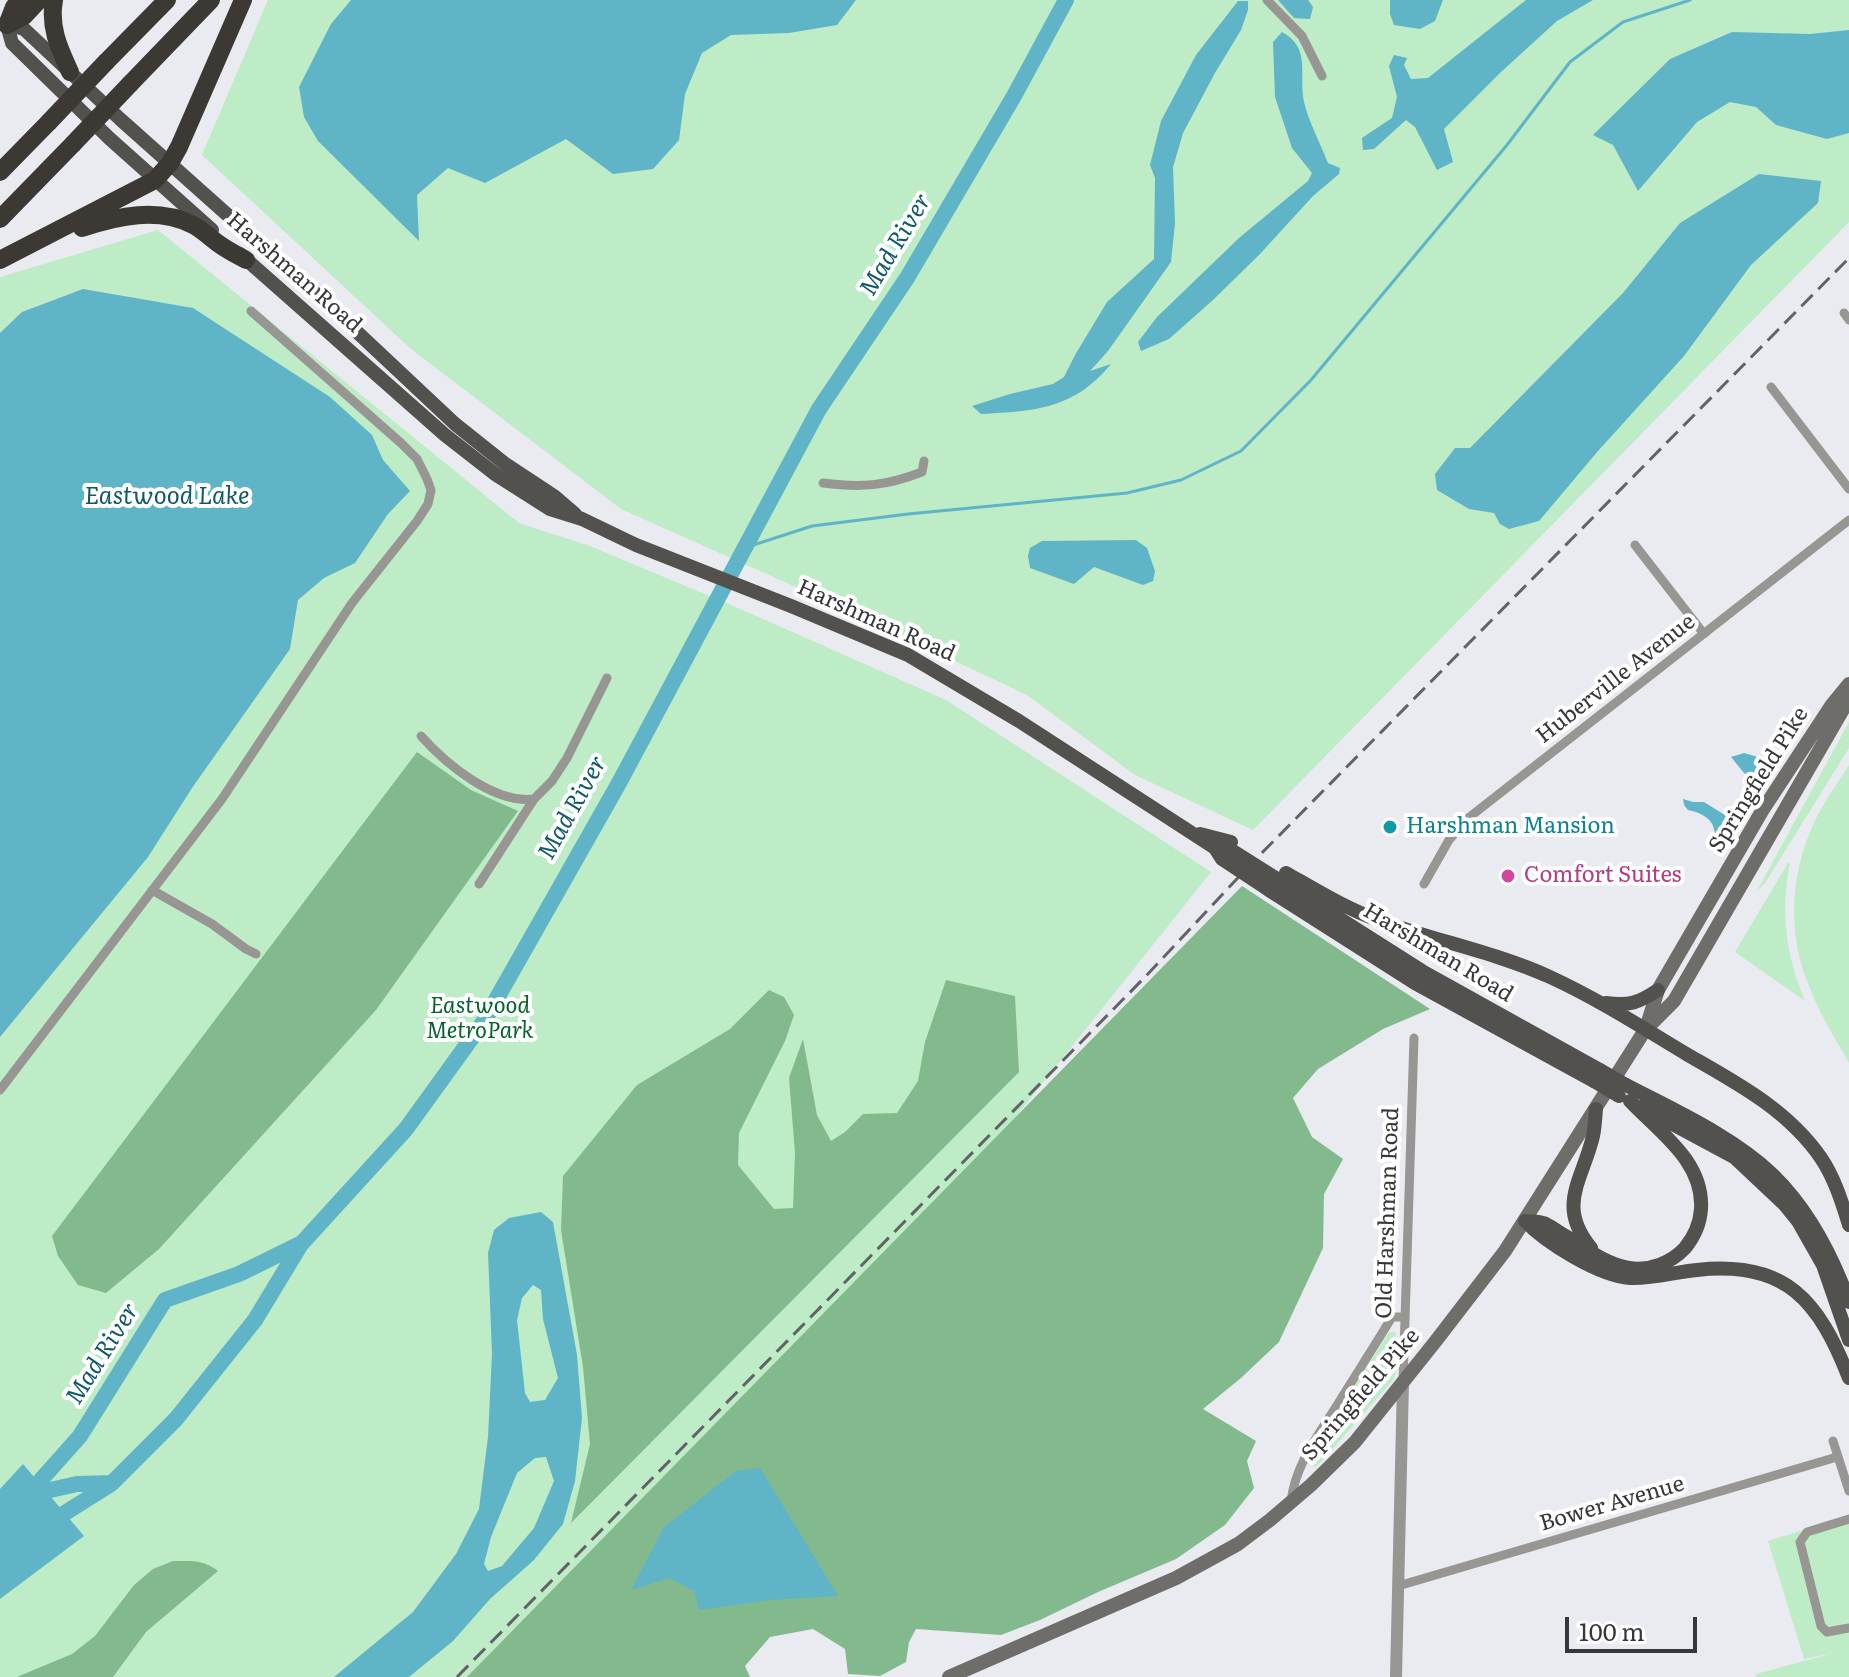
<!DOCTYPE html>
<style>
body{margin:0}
#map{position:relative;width:1849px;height:1677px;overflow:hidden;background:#eaeaf1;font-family:Literata,serif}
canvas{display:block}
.scale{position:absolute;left:1565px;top:1617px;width:132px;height:36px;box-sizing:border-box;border:4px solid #363739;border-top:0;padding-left:10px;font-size:24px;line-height:28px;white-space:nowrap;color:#363739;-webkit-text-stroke:6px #fff;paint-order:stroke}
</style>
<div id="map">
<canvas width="1849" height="1677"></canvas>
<div class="scale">100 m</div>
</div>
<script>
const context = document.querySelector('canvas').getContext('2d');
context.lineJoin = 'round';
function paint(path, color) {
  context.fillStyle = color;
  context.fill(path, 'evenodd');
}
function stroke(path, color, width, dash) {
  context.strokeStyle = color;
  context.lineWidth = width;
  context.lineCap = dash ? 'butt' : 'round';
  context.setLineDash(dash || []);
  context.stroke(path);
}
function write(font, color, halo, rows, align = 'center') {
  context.font = font + ' Literata,serif';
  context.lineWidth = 8;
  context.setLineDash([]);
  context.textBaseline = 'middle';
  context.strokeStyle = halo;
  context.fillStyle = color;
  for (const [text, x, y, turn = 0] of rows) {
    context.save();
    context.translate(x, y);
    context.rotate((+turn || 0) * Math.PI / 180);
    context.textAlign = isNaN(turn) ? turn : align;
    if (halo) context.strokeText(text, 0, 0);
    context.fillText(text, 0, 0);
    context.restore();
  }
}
paint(new Path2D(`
 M268,0H1849V222L1253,830L1135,775L1027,695L834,604L621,509L411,349L202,155Z
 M158,230L519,523L590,546L738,608L946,700L1211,872L829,1351L496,1677H0V277Z
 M1849,722V748L1765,883L1757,891Z
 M1849,765V1063C1835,1038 1819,1013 1809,986C1787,933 1790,875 1814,823C1823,803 1837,784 1849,765Z
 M1788,863H1790C1780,914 1786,954 1805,1001L1735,952Z
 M1389,1332H1395C1400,1349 1400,1365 1393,1380L1323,1460L1315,1467L1309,1461Z
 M1849,1516V1677H1756V1674L1834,1653L1804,1659L1768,1541Z`), '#bdecc6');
paint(new Path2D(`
 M417,752L471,790L518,811L376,1010L159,1249L106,1293L78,1285L58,1256L52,1236Z
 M1242,886L1430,1009L1383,1029L1318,1069L1293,1098L1312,1137L1343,1159L1324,1194L1323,1248L1279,1342L1241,1378L1203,1409L1256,1441L1247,1461L1254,1488L1225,1525L1176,1559L1098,1592L1040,1620L1001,1635L916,1629L909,1642L906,1662L880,1676L848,1674L845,1649L813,1629L770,1637L745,1666L750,1677H467Z
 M946,980L1015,996L1019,1072L571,1523L590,1444L583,1367L561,1230L563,1176L637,1085L730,1029L769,990L784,997L794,1015L785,1041L739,1133L738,1165L774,1209L793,1208L795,1153L789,1078L803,1039L817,1115L831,1141L845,1132L863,1114L897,1113L918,1081L925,1042Z
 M173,1561C191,1561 203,1559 218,1571L146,1632L113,1677H17L72,1654L95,1636L134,1585L153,1569Z`), '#82ba8e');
paint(new Path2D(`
 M351,0H856L837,25L789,33L731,35L702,53L685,94L679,140L653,169L613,174L566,139L485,183L448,168L417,195L419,241L318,141L304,117L299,87L331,24Z
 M1278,0H1308L1313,7L1310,19L1294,18Z
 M1390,0H1443L1435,21L1420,29L1394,25L1390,14Z
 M1526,0H1593L1557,21L1501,72L1444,129L1453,162L1437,170L1415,127L1406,120L1374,149L1363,150L1362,138L1392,118L1397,97L1389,66L1394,55L1407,58L1404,65L1411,79L1428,78Z
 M1238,1H1248V10L1241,30L1215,73L1183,133L1173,167L1175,223L1171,262L1108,351L1090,371L1111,364C1074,409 1036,411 981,414L972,406L1010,394L1053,384L1064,377L1075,355L1107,302L1154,259L1155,178L1150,165L1161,121L1196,55Z
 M1849,30V133L1827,139L1776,125L1756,107L1730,102L1697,122L1638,191L1613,145L1593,135L1670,59L1732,32L1810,34Z
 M1282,32C1312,48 1298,76 1304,102C1308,120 1321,145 1328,163L1340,168L1339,174L1313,196L1260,254L1213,300L1169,339L1141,351L1138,342L1157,317L1239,238L1308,181L1312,173L1292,148L1275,97L1273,42Z
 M1759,174L1821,181L1818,203L1751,265L1684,356L1598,451L1539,521L1509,529L1500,524L1494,513L1469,509L1437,490L1435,474L1455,448H1470L1623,293L1680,223Z
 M83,289L193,308L330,397L372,435L383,460L410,491L388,514L355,563L324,578L298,600L290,649L192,788L148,857L0,1037V333L22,312Z
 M1136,540L1147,548L1155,571L1153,581L1143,585L1094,567L1074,584L1030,568L1028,556L1030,548L1042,541Z
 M1744,753L1765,759H1773L1772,770L1764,781L1756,782L1744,773L1731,757Z
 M1683,799L1693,802H1704L1728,817L1727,837L1718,841C1716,837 1715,833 1714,829C1712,818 1699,812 1688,810L1684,805Z
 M541,1212L553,1222L577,1355L582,1418L575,1481L563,1524L534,1560L490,1599L453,1641L409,1677H334L413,1612L456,1554L479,1509L488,1437L492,1354L488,1253L494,1230L509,1218ZM533,1285L541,1290L543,1319L558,1378L545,1400L530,1402L525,1393L517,1320L522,1298ZM546,1457L554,1481L534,1528L502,1566L488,1571L484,1564L491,1537L517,1473L535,1458Z
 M23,1464L84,1536L0,1599V1489Z
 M760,1468L838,1596L772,1600L699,1610L694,1591L669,1578L631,1590L664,1527L736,1471Z`), '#5fb4c8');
stroke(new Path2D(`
 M744,548L812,526L908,514L1127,493L1181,480L1241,451L1311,380L1507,145L1570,62L1623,22L1690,0`), '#5fb4c8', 3);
stroke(new Path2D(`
 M28,1495L77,1484L112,1483L176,1419L255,1320L301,1244
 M49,1523L111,1484
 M0,1526L80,1436L165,1300L239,1274L302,1243L406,1129L484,1021L619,783L819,409L907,278L1014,96L1066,0`), '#5fb4c8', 16);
stroke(new Path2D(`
 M1267,0L1302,36L1322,76
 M1844,313L1849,320
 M1771,387L1849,489
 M823,483C861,488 886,486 922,472L924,461
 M1635,545L1704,634
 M421,736C446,764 494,804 534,799L552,781L567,758L607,678
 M479,884L534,799
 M1424,884L1449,840L1467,819L1849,520
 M152,890L212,924L246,949L256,954
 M0,1090L222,799L352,603L417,521L428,504L431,490L427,479L417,459L401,443L251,311
 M1403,1382L1414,1038
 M1833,1441L1849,1491
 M1291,1502C1295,1464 1320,1433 1339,1402C1357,1373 1375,1345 1392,1317H1405
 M1849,1519L1807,1532L1800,1542L1821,1626L1827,1632L1849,1628
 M1398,1586L1837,1457`), '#979693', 9);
stroke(new Path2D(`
 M1396,1677L1403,1382`), '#979693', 12);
stroke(new Path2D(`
 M1647,1025L1658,990L1762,811L1831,706L1849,684
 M949,1677L1176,1578L1238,1544L1270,1520L1311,1485L1355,1442L1435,1342L1505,1251L1645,1030L1674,1001L1849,699`), '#6f6d6a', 14);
stroke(new Path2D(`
 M5,23L24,29L120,119L324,301L455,424L504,463L554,496L575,514
 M7,25L12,43L109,138L212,230
 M240,254L445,435L495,474L550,509L582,519L636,545L791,606L908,655L1019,721L1215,848
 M1200,834L1231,842
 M1286,873C1316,890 1345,908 1378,920C1435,941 1495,952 1550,977C1598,999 1643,1028 1688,1055C1737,1083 1788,1110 1821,1158C1834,1177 1842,1202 1849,1225
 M1277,879L1422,971L1600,1070
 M1269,890L1415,983L1594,1081
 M1606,1003C1630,1006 1638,1003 1658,990
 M1626,1085C1674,1110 1734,1137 1773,1175C1809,1210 1832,1255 1849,1302
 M1641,1107L1734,1157L1785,1205L1798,1221L1823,1265L1849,1340
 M1525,1221C1546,1243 1599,1276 1630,1278C1653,1279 1675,1272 1697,1270C1786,1260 1819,1301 1849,1378
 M1525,1221C1531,1221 1538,1221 1543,1223C1549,1225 1554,1229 1559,1232C1581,1245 1604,1264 1629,1268C1650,1271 1671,1263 1685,1248C1694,1237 1700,1224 1701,1209C1704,1161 1659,1132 1630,1101
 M1591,1248C1557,1207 1581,1182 1592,1140C1595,1130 1595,1119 1596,1109`), '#53514d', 14);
stroke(new Path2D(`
 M54,0C49,27 59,48 70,72
 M7,25L24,16L39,0
 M7,25L14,7L20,0
 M106,62L167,0
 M130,84L211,0
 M0,172L49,122
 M0,219L73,144
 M82,228C118,216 158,207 193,225C203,230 210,238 219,244C227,250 237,255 246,260
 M0,260L155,180L170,163L179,147L243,0`), '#3c3935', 18);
stroke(new Path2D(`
 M457,1677L1145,977L1248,867L1849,258`), '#626366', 3, [16, 8]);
stroke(new Path2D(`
 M1215,848L1231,850L1277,879
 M1215,848L1222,859L1269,890
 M1600,1070L1626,1085
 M1594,1081L1619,1096`), '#53514d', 14);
stroke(new Path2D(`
 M49,122L106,62
 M73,144L130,84`), '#3c3935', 18);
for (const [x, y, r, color] of [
 [1390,827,8,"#0f9aa8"],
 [1508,876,8,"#d1479c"]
]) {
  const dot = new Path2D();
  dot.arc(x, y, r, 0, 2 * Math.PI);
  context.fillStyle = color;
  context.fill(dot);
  stroke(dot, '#fff', 3);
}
write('22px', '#363739', '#fff', [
 ["Harshman Road",294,273,41],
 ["Harshman Road",876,621,24],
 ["Huberville Avenue",1616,679,-38],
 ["Springfield Pike",1759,780,-58],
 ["Harshman Road",1438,953,31],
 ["Old Harshman Road",1388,1213,-88],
 ["Springfield Pike",1361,1395,-49],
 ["Bower Avenue",1612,1504,-16]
]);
write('22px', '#0d838f', '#fff', [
 ["Harshman Mansion",1406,827]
], 'left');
write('22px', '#b23c85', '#fff', [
 ["Comfort Suites",1524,876]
], 'left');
write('italic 22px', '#04622d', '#fff', [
 ["Eastwood",480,1007],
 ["MetroPark",480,1032]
]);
write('italic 24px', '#105967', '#fff', [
 ["Mad River",896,245,-59],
 ["Eastwood Lake",167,497],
 ["Mad River",573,808,-61],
 ["Mad River",103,1354,-58]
]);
</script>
